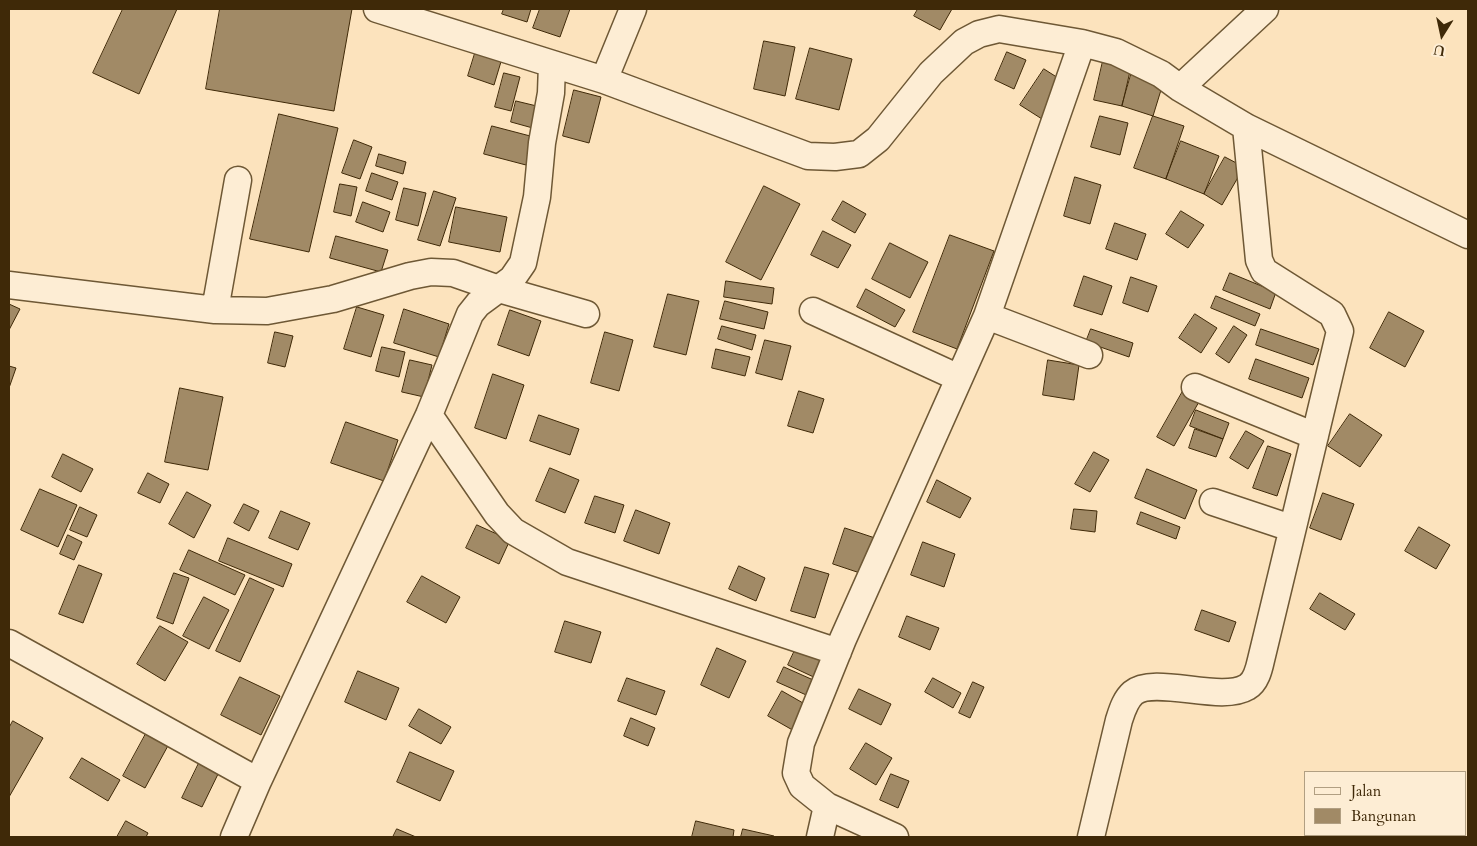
<!DOCTYPE html>
<style>
body{margin:0}
#map{position:relative;width:1477px;height:846px;overflow:hidden;background:#fce3bd;font-family:Cardo,serif}
canvas{display:block}
.frame{position:absolute;inset:0;border:10px solid #3f2908;pointer-events:none}
.legend{position:absolute;left:1304px;top:771px;width:162px;height:65px;box-sizing:border-box;background:#fdedd4;border:1px solid #b19f82;margin:0;padding:6px 9px;list-style:none;font-size:15px;color:#3f2908}
.legend li{display:flex;align-items:center;gap:10px;height:25px}
.legend b{width:25px;border:1px solid #b19f82}
.north{position:absolute;left:1417px;top:10px;width:50px;height:50px;-webkit-text-stroke:4px #fdedd4;paint-order:stroke;rotate:190deg;font-size:14px;font-weight:700;line-height:20px;text-align:center;color:#3f2908}
.north::after{content:'';display:block;margin:auto;width:18px;height:22px;background:#3f2908;clip-path:polygon(50% 0,100% 100%,50% 72%,0 100%)}
</style>
<div id="map">
<canvas width="1477" height="846"></canvas>
<div class="frame"></div>
<ul class="legend">
<li><b style="height:6px;background:#fdedd4"></b>Jalan</li>
<li><b style="height:14px;background:#a18a66"></b>Bangunan</li>
</ul>
<div class="north">U</div>
</div>
<script>
const context = document.querySelector('canvas').getContext('2d');
context.lineJoin = 'round';
function paint(path, color) {
  context.fillStyle = color;
  context.fill(path, 'evenodd');
}
function stroke(path, color, width, dash) {
  context.strokeStyle = color;
  context.lineWidth = width;
  context.lineCap = dash ? 'butt' : 'round';
  context.setLineDash(dash || []);
  context.stroke(path);
}
const building = new Path2D(`
 M123,9H177L139,94L93,73Z
 M220,9H352L334,111L206,89Z
 M504,9H531L527,22L502,14Z
 M540,9H570L560,37L533,28Z
 M918,9H952L940,30L914,16Z
 M764,41L795,47L785,96L754,89Z
 M477,47L503,55L494,85L468,76Z
 M810,48L852,59L839,110L796,99Z
 M1007,52L1026,60L1014,89L995,80Z
 M1103,61L1131,67L1122,106L1094,100Z
 M1133,68L1165,77L1153,116L1122,106Z
 M1044,69L1066,83L1042,119L1020,105Z
 M504,73L520,77L511,111L495,107Z
 M574,90L601,97L589,143L563,136Z
 M516,101L545,108L540,130L511,122Z
 M279,114L338,128L309,252L250,239Z
 M1100,116L1128,123L1120,155L1091,147Z
 M1153,116L1184,126L1166,179L1134,168Z
 M492,126L534,137L526,165L484,154Z
 M354,140L372,147L360,179L342,173Z
 M1181,141L1219,156L1204,194L1166,179Z
 M379,154L406,162L403,174L376,166Z
 M1225,157L1244,167L1222,205L1204,194Z
 M372,173L398,182L392,200L366,191Z
 M1075,177L1101,185L1090,224L1064,216Z
 M340,184L357,187L351,216L334,212Z
 M764,186L800,204L761,280L726,262Z
 M404,188L426,193L418,226L396,220Z
 M434,191L456,198L440,246L418,240Z
 M843,201L866,214L855,233L832,220Z
 M363,202L390,212L383,232L356,222Z
 M456,207L507,217L500,252L449,242Z
 M1181,211L1204,225L1188,248L1166,234Z
 M1115,223L1146,234L1137,260L1106,249Z
 M823,231L851,245L838,268L811,255Z
 M950,235L994,251L957,349L913,332Z
 M336,236L388,250L381,272L330,258Z
 M890,243L928,262L910,298L872,279Z
 M1230,273L1276,292L1270,309L1223,290Z
 M1084,276L1112,286L1102,315L1074,306Z
 M1131,277L1157,286L1148,312L1123,303Z
 M726,281L774,288L772,304L724,297Z
 M866,289L905,310L895,327L857,307Z
 M668,294L699,301L686,355L654,347Z
 M1216,296L1260,314L1255,326L1211,308Z
 M725,301L768,312L764,329L720,319Z
 M9,304L20,309L9,330Z
 M357,307L384,315L371,357L344,349Z
 M404,309L449,324L439,357L394,343Z
 M510,310L541,321L529,356L498,345Z
 M1389,312L1424,331L1405,367L1370,348Z
 M1195,314L1217,328L1201,353L1179,338Z
 M722,326L756,335L752,350L718,339Z
 M1234,326L1247,335L1229,363L1216,354Z
 M1091,329L1133,343L1129,357L1086,342Z
 M1261,329L1319,349L1313,365L1256,345Z
 M275,332L293,336L285,367L268,363Z
 M605,332L633,340L619,391L591,383Z
 M765,340L791,346L782,380L756,373Z
 M382,347L405,352L399,377L376,371Z
 M716,349L750,357L745,376L712,368Z
 M1256,359L1309,378L1302,398L1249,379Z
 M410,360L432,365L424,397L402,392Z
 M1048,360L1079,365L1074,400L1043,395Z
 M9,366L16,368L9,388Z
 M493,374L524,385L506,439L475,428Z
 M180,388L223,397L208,470L165,462Z
 M799,391L824,399L813,433L788,426Z
 M1183,391L1200,400L1174,446L1157,437Z
 M1196,410L1229,423L1223,439L1190,426Z
 M1350,414L1382,435L1360,467L1328,446Z
 M539,415L579,429L570,455L530,441Z
 M346,422L398,440L384,481L331,463Z
 M1195,429L1223,439L1216,457L1189,448Z
 M1246,431L1264,441L1248,469L1230,458Z
 M1268,446L1291,454L1277,496L1253,488Z
 M1094,452L1109,460L1090,492L1075,484Z
 M63,454L93,469L81,492L52,477Z
 M550,468L579,480L565,513L536,501Z
 M1147,469L1197,490L1185,519L1135,498Z
 M148,473L169,484L160,503L138,493Z
 M937,480L971,498L960,518L927,502Z
 M40,489L77,505L58,547L21,530Z
 M187,492L211,505L194,538L169,524Z
 M1323,493L1354,504L1341,540L1310,528Z
 M595,496L624,505L615,533L585,523Z
 M244,504L259,511L249,531L234,523Z
 M80,507L97,515L87,537L70,530Z
 M1074,509L1097,511L1095,532L1071,529Z
 M636,510L670,523L659,554L624,541Z
 M281,511L310,523L298,550L269,538Z
 M1141,512L1180,527L1176,539L1137,524Z
 M477,525L510,540L499,564L466,548Z
 M1419,527L1450,545L1436,569L1405,551Z
 M845,528L878,539L866,575L833,564Z
 M68,535L82,542L74,560L60,554Z
 M228,538L292,564L283,587L219,561Z
 M923,542L955,554L944,587L911,575Z
 M189,550L245,575L235,595L180,570Z
 M79,565L102,574L83,623L59,614Z
 M739,566L765,578L756,601L729,589Z
 M805,567L829,574L815,618L791,611Z
 M174,573L189,578L173,624L157,618Z
 M422,576L460,597L446,623L407,602Z
 M250,578L274,589L240,662L216,651Z
 M1320,593L1355,614L1345,630L1310,609Z
 M204,597L229,610L209,649L183,636Z
 M1202,610L1236,622L1229,642L1195,630Z
 M907,616L939,628L930,650L899,637Z
 M565,621L601,632L591,663L555,652Z
 M160,626L188,642L165,681L137,664Z
 M717,648L746,661L729,698L701,685Z
 M796,648L828,663L820,680L788,665Z
 M784,667L820,683L813,698L777,682Z
 M358,671L399,688L386,720L345,702Z
 M240,677L280,696L261,735L221,715Z
 M627,678L665,691L656,715L618,701Z
 M933,678L961,693L953,708L925,692Z
 M973,682L984,687L970,718L959,713Z
 M859,689L891,704L881,725L849,709Z
 M782,691L810,707L796,732L768,716Z
 M419,709L451,727L441,744L409,726Z
 M631,718L655,728L648,746L624,736Z
 M13,721L43,738L9,797V728Z
 M148,730L170,742L145,788L123,776Z
 M866,743L892,758L876,785L850,769Z
 M410,752L454,771L440,801L397,782Z
 M82,758L120,780L108,801L70,778Z
 M200,761L220,770L202,807L182,798Z
 M891,774L909,781L898,808L880,800Z
 M126,821L148,833L146,837H117Z
 M696,821L734,830L733,837H692Z
 M397,829L416,837H393Z
 M743,829L774,836V837H741Z`);
paint(building, '#a18a66');
stroke(building, '#3f2908', 1);
const street = new Path2D(`
 M377,9L604,80L808,156L835,157L859,154L878,139L931,73L964,42L979,34L999,29L1082,43L1116,52L1161,74L1180,88L1246,127L1468,235
 M604,80L633,9
 M1180,88L1265,9
 M9,285L215,310L267,311L333,299L410,276L431,272L453,273L499,289L586,314
 M215,310L238,180
 M813,311L959,378
 M987,316L1089,355
 M1195,387L1315,436
 M429,415L497,514L513,531L567,562L838,652
 M1213,502L1285,526L1294,523L1340,331L1332,314L1264,271L1259,260L1246,127
 M9,643L258,781
 M234,837L258,781L429,415L470,314L478,304L512,279L523,263L537,197L542,143L551,93L552,64
 M820,837L827,806
 M895,837L827,806L802,786L796,773L801,743L843,639L987,316L1082,43
 M1091,837L1119,720C1122,711 1125,700 1133,693C1154,675 1221,703 1247,687C1256,682 1259,669 1261,660L1294,523`);
stroke(street, '#6e5835', 29);
stroke(street, '#fdedd4', 26);
</script>
